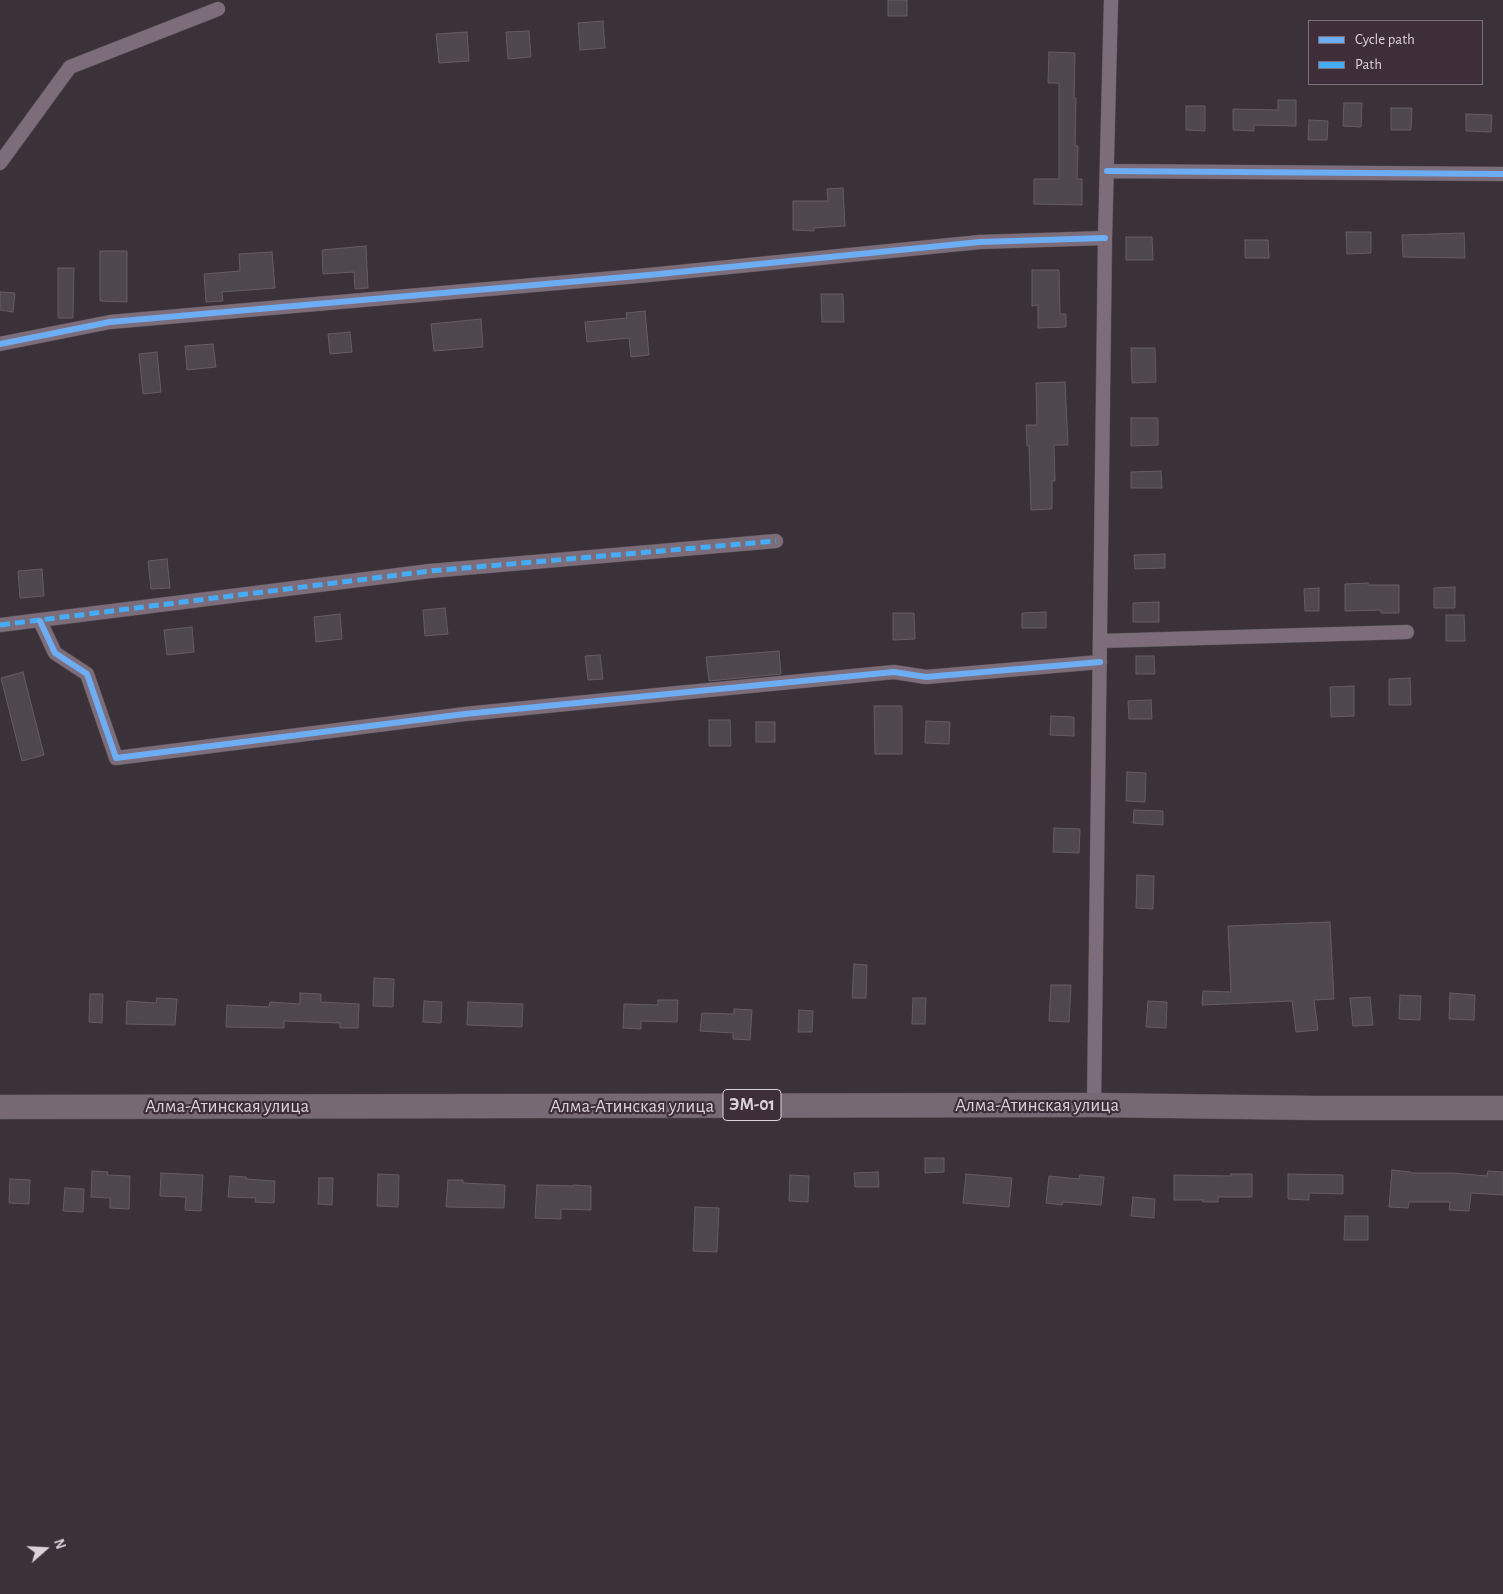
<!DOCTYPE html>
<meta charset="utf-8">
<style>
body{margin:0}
#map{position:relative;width:1503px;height:1594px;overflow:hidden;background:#3a3238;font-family:"Alegreya Sans",sans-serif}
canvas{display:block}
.legend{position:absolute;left:1308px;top:20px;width:175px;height:65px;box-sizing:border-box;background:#3e2e39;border:1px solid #7d7079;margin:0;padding:6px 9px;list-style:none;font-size:15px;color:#dcd2d9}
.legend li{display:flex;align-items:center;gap:10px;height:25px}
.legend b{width:25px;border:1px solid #7d7079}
.north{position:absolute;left:20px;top:1524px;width:50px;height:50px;-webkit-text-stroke:4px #3e2e39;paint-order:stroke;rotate:71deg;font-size:14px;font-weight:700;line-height:20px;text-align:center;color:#dcd2d9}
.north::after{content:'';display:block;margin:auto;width:18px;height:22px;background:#dcd2d9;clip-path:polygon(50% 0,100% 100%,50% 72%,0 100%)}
</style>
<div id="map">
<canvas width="1503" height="1594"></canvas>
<ul class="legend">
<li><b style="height:6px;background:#6dadf4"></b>Cycle path</li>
<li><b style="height:6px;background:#46acf6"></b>Path</li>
</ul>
<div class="north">N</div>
</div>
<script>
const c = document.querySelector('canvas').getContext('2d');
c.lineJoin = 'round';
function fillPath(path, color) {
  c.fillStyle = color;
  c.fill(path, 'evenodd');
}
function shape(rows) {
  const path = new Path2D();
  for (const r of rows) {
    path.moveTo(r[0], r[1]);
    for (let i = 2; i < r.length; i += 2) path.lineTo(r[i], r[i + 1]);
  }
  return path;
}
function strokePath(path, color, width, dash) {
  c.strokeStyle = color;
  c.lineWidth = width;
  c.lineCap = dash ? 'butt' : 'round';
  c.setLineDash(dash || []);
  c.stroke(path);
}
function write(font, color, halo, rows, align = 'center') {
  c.font = font + ' "Alegreya Sans",sans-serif';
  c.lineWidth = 4.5;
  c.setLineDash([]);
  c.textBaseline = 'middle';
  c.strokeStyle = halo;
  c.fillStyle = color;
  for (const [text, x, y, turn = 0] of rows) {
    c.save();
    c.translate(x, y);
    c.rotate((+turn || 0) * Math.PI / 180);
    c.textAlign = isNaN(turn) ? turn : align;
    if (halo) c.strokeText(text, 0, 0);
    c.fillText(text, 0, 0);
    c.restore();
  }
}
const building = shape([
 [888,0,907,0,907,16,888,16,888,0],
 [603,21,605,48,580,50,578,23,603,21],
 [529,31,531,57,508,59,506,32,529,31],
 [467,32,469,61,439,63,436,34,467,32],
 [1049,52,1075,53,1074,98,1076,98,1075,146,1078,146,1077,179,1082,179,1082,205,1034,204,1034,179,1059,179,1059,83,1048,83,1049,52],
 [1278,100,1296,100,1296,126,1254,125,1254,131,1233,130,1233,109,1278,110,1278,100],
 [1344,103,1362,103,1361,127,1343,126,1344,103],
 [1186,106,1205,106,1205,131,1186,130,1186,106],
 [1391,108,1412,108,1411,130,1391,130,1391,108],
 [1466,114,1492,115,1491,132,1466,131,1466,114],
 [1309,120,1328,121,1327,140,1308,140,1309,120],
 [843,188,845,226,814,228,814,231,793,230,793,201,828,201,827,189,843,188],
 [1346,232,1371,232,1371,253,1347,254,1346,232],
 [1464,233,1465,258,1403,257,1402,235,1464,233],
 [1126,237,1152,237,1153,260,1126,260,1126,237],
 [1245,240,1268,240,1269,258,1245,258,1245,240],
 [366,246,368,288,355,289,354,272,323,274,322,250,366,246],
 [100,251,127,251,127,302,100,301,100,251],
 [272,252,275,288,222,292,223,301,206,302,204,274,240,271,239,254,272,252],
 [58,268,74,268,73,318,58,318,58,268],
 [1032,270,1059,270,1060,314,1066,314,1066,327,1038,328,1038,305,1032,306,1032,270],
 [0,292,15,293,13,312,0,310,0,292],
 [821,294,843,294,844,322,822,322,821,294],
 [645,311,649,355,631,357,629,338,587,342,585,322,627,318,626,313,645,311],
 [481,319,483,347,434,351,431,324,481,319],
 [350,332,352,352,330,354,328,334,350,332],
 [213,344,216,367,187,370,185,346,213,344],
 [1131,348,1155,348,1156,382,1132,383,1131,348],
 [157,352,161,392,143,394,139,354,157,352],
 [1065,382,1068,445,1054,445,1055,481,1052,481,1052,509,1031,510,1029,445,1027,446,1026,425,1037,425,1036,383,1065,382],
 [1131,418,1158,418,1158,445,1131,446,1131,418],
 [1161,471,1162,488,1131,488,1131,472,1161,471],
 [1165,554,1165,568,1135,569,1134,555,1165,554],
 [167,559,170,588,151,589,148,561,167,559],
 [42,569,44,596,20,598,18,571,42,569],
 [1368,583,1368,585,1399,585,1399,613,1381,613,1381,610,1345,611,1345,584,1368,583],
 [1455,587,1455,608,1434,608,1434,588,1455,587],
 [1319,588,1319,611,1305,611,1304,589,1319,588],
 [1159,602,1159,622,1133,622,1133,603,1159,602],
 [445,608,448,634,425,636,423,610,445,608],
 [1046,612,1046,628,1022,628,1022,613,1046,612],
 [893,613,914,613,915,639,893,640,893,613],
 [340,614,342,639,316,642,314,617,340,614],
 [1446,615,1464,615,1465,641,1446,641,1446,615],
 [192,627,194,652,167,655,164,630,192,627],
 [779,651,781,674,709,681,706,657,779,651],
 [600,655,603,679,588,680,585,656,600,655],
 [1136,656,1154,656,1155,674,1136,674,1136,656],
 [23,672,44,755,22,761,1,678,23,672],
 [1410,678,1411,705,1389,705,1389,679,1410,678],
 [1354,686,1354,716,1331,717,1330,687,1354,686],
 [1151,700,1152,719,1129,719,1128,701,1151,700],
 [874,706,902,706,902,754,875,754,874,706],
 [1051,716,1074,717,1074,736,1050,735,1051,716],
 [709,720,730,720,731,746,709,746,709,720],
 [926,721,950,722,949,744,925,743,926,721],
 [756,722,775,722,775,742,756,742,756,722],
 [1127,772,1146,773,1145,802,1126,801,1127,772],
 [1134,810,1163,811,1163,825,1133,823,1134,810],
 [1054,828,1080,829,1079,853,1053,852,1054,828],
 [1137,875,1154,876,1153,909,1136,908,1137,875],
 [1330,922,1334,999,1314,1000,1318,1030,1296,1032,1292,1001,1202,1005,1203,991,1231,992,1228,926,1330,922],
 [854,964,867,965,866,998,852,998,854,964],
 [374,978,394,979,393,1007,373,1006,374,978],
 [1051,985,1071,985,1069,1022,1049,1021,1051,985],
 [300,993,321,994,321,1002,359,1004,358,1028,340,1028,340,1023,284,1021,284,1028,226,1027,227,1005,269,1007,270,1002,300,1004,300,993],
 [1450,993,1475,995,1474,1020,1449,1019,1450,993],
 [90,994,103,994,102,1023,89,1022,90,994],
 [1400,995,1421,996,1420,1020,1399,1019,1400,995],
 [1370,997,1373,1025,1353,1026,1350,998,1370,997],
 [157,998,177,999,175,1025,126,1024,127,1001,156,1003,157,998],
 [913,998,926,998,925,1024,912,1024,913,998],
 [658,1000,678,1000,677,1022,641,1021,641,1029,623,1028,624,1004,658,1005,658,1000],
 [424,1001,442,1002,441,1023,423,1022,424,1001],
 [1148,1001,1167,1002,1166,1028,1146,1027,1148,1001],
 [468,1002,523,1004,522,1027,467,1025,468,1002],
 [734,1009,752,1010,750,1040,733,1039,733,1033,700,1031,702,1013,734,1014,734,1009],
 [799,1010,813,1011,812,1032,798,1032,799,1010],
 [925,1158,944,1158,944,1172,925,1173,925,1158],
 [1392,1170,1411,1172,1411,1173,1453,1173,1487,1176,1488,1171,1503,1172,1503,1195,1471,1193,1469,1211,1449,1210,1450,1202,1409,1202,1408,1208,1389,1207,1392,1170],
 [92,1171,108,1172,107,1175,130,1176,129,1209,110,1208,110,1198,91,1197,92,1171],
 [878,1172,879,1187,855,1187,854,1173,878,1172],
 [161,1173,203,1175,201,1211,185,1210,186,1197,160,1196,161,1173],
 [378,1174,399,1175,398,1207,377,1206,378,1174],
 [966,1174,1012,1178,1009,1207,963,1203,966,1174],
 [1231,1174,1252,1174,1252,1197,1218,1197,1218,1202,1203,1202,1203,1200,1174,1200,1174,1175,1231,1176,1231,1174],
 [1288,1174,1343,1175,1343,1194,1309,1193,1309,1200,1288,1199,1288,1174],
 [790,1175,809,1176,808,1202,789,1201,790,1175],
 [1080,1175,1104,1177,1101,1205,1063,1202,1062,1205,1046,1203,1049,1176,1079,1179,1080,1175],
 [230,1176,246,1177,246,1179,275,1181,274,1203,255,1202,256,1198,228,1197,230,1176],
 [319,1178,333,1178,332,1205,318,1204,319,1178],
 [10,1179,30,1180,29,1204,9,1203,10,1179],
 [448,1180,463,1180,463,1183,505,1185,504,1208,446,1207,448,1180],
 [537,1185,573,1186,573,1185,591,1186,591,1210,561,1209,561,1219,535,1218,537,1185],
 [65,1188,84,1189,83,1212,63,1211,65,1188],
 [1133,1197,1155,1199,1154,1218,1131,1216,1133,1197],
 [695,1207,719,1208,717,1252,693,1251,695,1207],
 [1345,1216,1368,1216,1368,1240,1344,1240,1345,1216]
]);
fillPath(building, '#4e484d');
strokePath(building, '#645c62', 1);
const street = shape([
 [0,163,70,67,218,9],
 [1107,171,1503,174],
 [0,344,110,322,649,275,980,242,1105,238],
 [40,621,55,653,87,674,116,758,465,714,678,693,894,672,926,677,1100,662],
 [0,625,430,571,776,541],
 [1100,641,1407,632],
 [1094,1105,1105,238,1111,0]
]);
const highway = shape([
 [0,1107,1094,1105,1317,1108,1503,1108]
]);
strokePath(street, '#565054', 15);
strokePath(highway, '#565054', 25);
strokePath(street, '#7d6c79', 14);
strokePath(highway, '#776974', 24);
strokePath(shape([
 [0,625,430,571,776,541]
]), '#46acf6', 5, [10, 5]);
strokePath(shape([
 [1107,171,1503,174],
 [0,344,110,322,649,275,980,242,1105,238],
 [40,621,55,653,87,674,116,758,465,714,678,693,894,672,926,677,1100,662]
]), '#6dadf4', 6);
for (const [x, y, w] of [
 [752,1105,58]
]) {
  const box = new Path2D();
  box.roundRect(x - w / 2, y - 15.5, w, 31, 4);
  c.fillStyle = '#3e2e39';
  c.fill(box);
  strokePath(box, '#dcd2d9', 1);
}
write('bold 18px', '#dcd2d9', null, [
 ["ЭМ-01",752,1105]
]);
write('19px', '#dcd2d9', '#3e2e39', [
 ["Алма-Атинская улица",1037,1105],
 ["Алма-Атинская улица",227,1106],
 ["Алма-Атинская улица",632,1106]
]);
</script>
